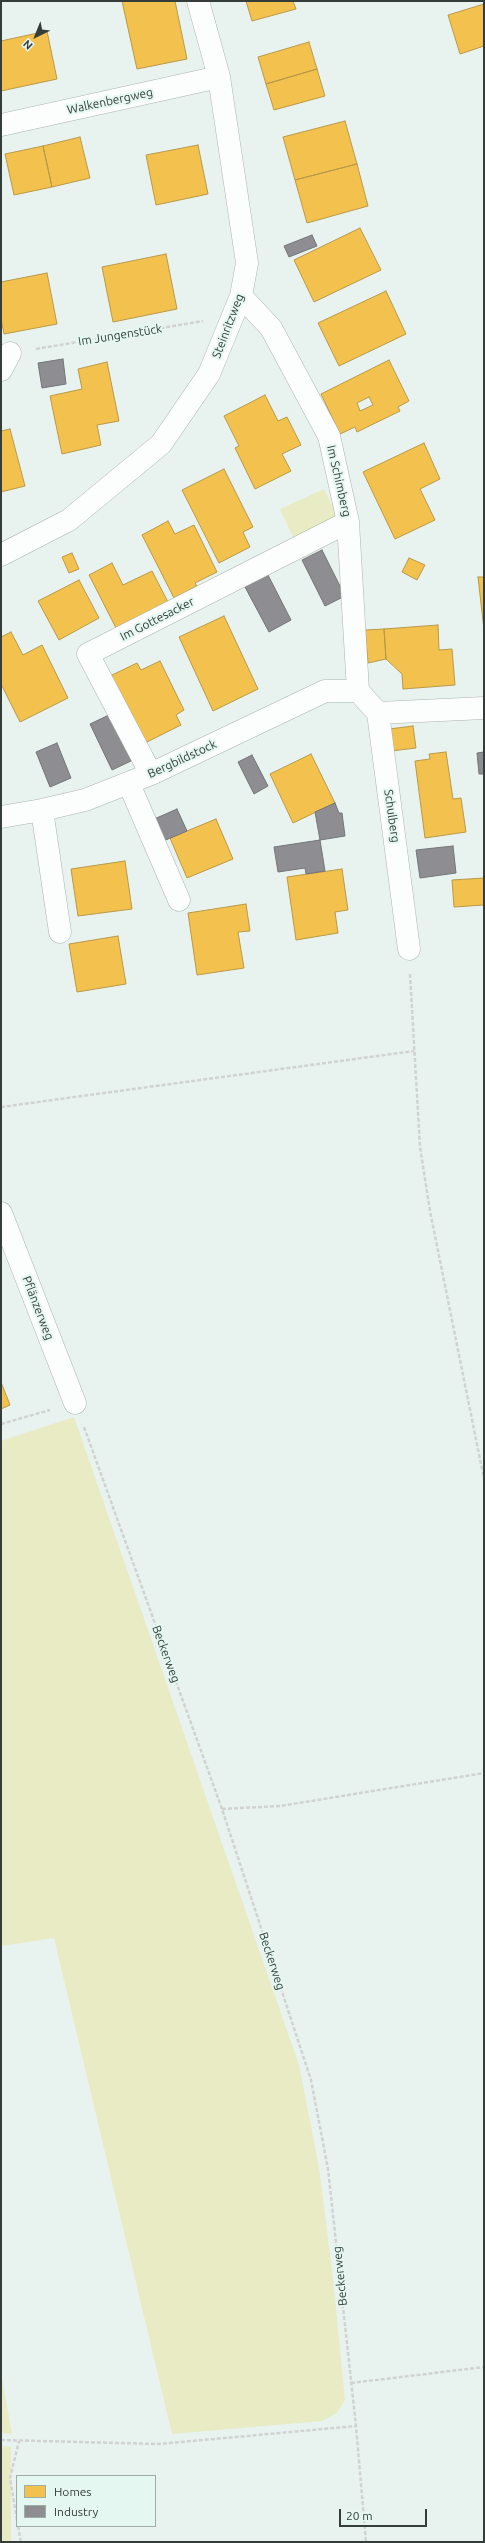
<!DOCTYPE html>
<meta charset="utf-8">
<style>
body{margin:0}
#map{position:relative;width:485px;height:2543px;overflow:hidden;background:#e8f3ef;font-family:Ubuntu,sans-serif}
canvas{display:block}
.frame{position:absolute;inset:0;border:2px solid #353d3a;pointer-events:none}
.legend{position:absolute;left:16px;top:2475px;width:140px;height:52px;box-sizing:border-box;background:#e4f7f0;border:1px solid #9eada7;margin:0;padding:5px 7px;list-style:none;font-size:12px;color:#353d3a}
.legend li{display:flex;align-items:center;gap:8px;height:20px}
.legend b{width:20px;border:1px solid #9eada7}
.north{position:absolute;left:16px;top:16px;width:40px;height:40px;-webkit-text-stroke:3px #e4f7f0;paint-order:stroke;rotate:223deg;font-size:11px;font-weight:700;line-height:16px;text-align:center;color:#353d3a}
.north::after{content:'';display:block;margin:auto;width:14px;height:18px;background:#353d3a;clip-path:polygon(50% 0,100% 100%,50% 72%,0 100%)}
.scale{position:absolute;left:339px;top:2509px;width:88px;height:18px;box-sizing:border-box;border:2px solid #353d3a;border-top:0;padding-left:5px;font-size:12px;line-height:14px;white-space:nowrap;color:#353d3a;-webkit-text-stroke:3px #e4f7f0;paint-order:stroke}
</style>
<div id="map">
<canvas width="485" height="2543"></canvas>
<div class="frame"></div>
<ul class="legend">
<li><b style="height:11px;background:#f2c14e"></b>Homes</li>
<li><b style="height:11px;background:#8d8d92"></b>Industry</li>
</ul>
<div class="north">N</div>
<div class="scale">20 m</div>
</div>
<script>
const c = document.querySelector('canvas').getContext('2d');
c.lineJoin = 'round';
function fillPath(path, color) {
  c.fillStyle = color;
  c.fill(path, 'evenodd');
}
function shape(rows) {
  const path = new Path2D();
  for (const r of rows) {
    path.moveTo(r[0], r[1]);
    for (let i = 2; i < r.length; i += 2) path.lineTo(r[i], r[i + 1]);
  }
  return path;
}
function strokePath(path, color, width, dash) {
  c.strokeStyle = color;
  c.lineWidth = width;
  c.lineCap = dash ? 'butt' : 'round';
  c.setLineDash(dash || []);
  c.stroke(path);
}
function write(font, color, halo, rows, align = 'center') {
  c.font = font + ' Ubuntu,sans-serif';
  c.lineWidth = 4;
  c.setLineDash([]);
  c.textBaseline = 'middle';
  c.strokeStyle = halo;
  c.fillStyle = color;
  for (const [text, x, y, turn = 0] of rows) {
    c.save();
    c.translate(x, y);
    c.rotate((+turn || 0) * Math.PI / 180);
    c.textAlign = isNaN(turn) ? turn : align;
    if (halo) c.strokeText(text, 0, 0);
    c.fillText(text, 0, 0);
    c.restore();
  }
}
fillPath(shape([
 [324,489,340,522,296,543,280,509],
 [74,1417,299,2065,319,2167,333,2278,345,2400,337,2413,322,2421,172,2434,54,1938,1,1946,1,1441],
 [1,2373,12,2434,1,2433],
 [1,2446,11,2447,11,2542,1,2542]
]), '#e9ebc4');
const homes = shape([
 [122,1,175,1,187,59,137,69,122,1],
 [246,1,293,1,296,9,252,21,246,1],
 [484,4,484,46,460,54,448,15,484,4],
 [47,31,57,79,1,91,1,41,47,31],
 [309,42,317,69,266,84,258,57,309,42],
 [317,69,325,96,274,110,266,84,317,69],
 [345,121,357,164,295,180,283,137,345,121],
 [80,137,90,178,52,187,43,146,80,137],
 [198,145,208,194,156,205,146,155,198,145],
 [43,146,52,187,14,195,5,154,43,146],
 [357,164,368,206,307,223,295,180,357,164],
 [360,228,381,270,314,302,294,260,360,228],
 [166,254,177,309,113,322,102,267,166,254],
 [47,273,57,324,4,334,1,319,1,282,47,273],
 [386,291,406,334,339,366,318,323,386,291],
 [389,360,409,401,398,407,400,411,357,432,355,427,340,434,321,394,389,360],
 [369,397,373,405,360,411,357,403,369,397],
 [107,362,119,421,97,425,101,445,62,454,50,396,82,389,78,369,107,362],
 [265,395,278,421,287,417,301,445,282,454,291,471,255,489,235,448,239,446,224,416,265,395],
 [10,429,25,486,1,492,1,431,10,429],
 [424,443,440,479,420,489,435,520,395,539,363,472,424,443],
 [224,469,253,527,243,532,250,547,219,563,182,490,224,469],
 [168,521,175,534,194,525,217,572,195,583,197,586,174,598,142,535,168,521],
 [72,553,79,569,69,573,62,557,72,553],
 [409,558,425,565,417,580,402,572,409,558],
 [112,563,123,585,152,571,168,602,116,628,89,575,112,563],
 [478,577,484,577,484,630,478,577],
 [79,580,99,618,59,640,38,601,79,580],
 [224,616,258,689,213,711,179,637,224,616],
 [438,625,439,650,452,649,455,685,403,689,402,674,386,659,384,629,438,625],
 [384,629,386,659,368,663,365,630,384,629],
 [11,632,23,655,42,645,68,698,20,722,1,684,1,637,11,632],
 [160,661,184,710,176,715,181,725,143,744,110,676,137,663,141,670,160,661],
 [413,726,416,748,391,751,389,729,413,726],
 [446,752,453,799,461,798,466,832,425,838,415,761,430,759,429,754,446,752],
 [311,754,335,803,293,823,270,774,311,754],
 [216,819,233,859,187,878,170,838,216,819],
 [125,861,132,909,78,916,71,869,125,861],
 [342,869,348,910,335,912,338,933,296,940,287,877,342,869],
 [484,878,484,905,454,907,452,880,484,878],
 [246,904,250,931,238,932,244,968,197,975,188,913,246,904],
 [118,936,126,984,77,992,69,944,118,936],
 [1,1382,10,1405,1,1409,1,1382]
]);
fillPath(homes, '#f2c14e');
strokePath(homes, '#b99948', 1);
const industry = shape([
 [312,235,317,246,289,257,284,246,312,235],
 [63,359,66,384,42,388,38,363,63,359],
 [322,550,345,596,325,606,302,560,322,550],
 [268,575,291,620,269,632,245,587,268,575],
 [111,714,133,760,112,770,90,724,111,714],
 [57,743,71,778,50,787,36,752,57,743],
 [484,752,484,774,479,774,477,753,484,752],
 [252,755,268,786,254,794,238,762,252,755],
 [335,803,339,813,342,813,345,836,320,840,315,812,335,803],
 [177,809,187,831,161,842,152,820,177,809],
 [320,840,325,871,306,874,305,868,278,872,274,847,320,840],
 [453,846,456,873,420,878,416,850,453,846]
]);
fillPath(industry, '#8d8d92');
strokePath(industry, '#737578', 1);
const minor = shape([
 [1,125,219,77],
 [241,296,271,328,329,436,348,522,358,691],
 [1,370,10,353],
 [1,555,69,520,161,444,209,374,241,296,247,263,219,77,198,1],
 [358,691,378,713,409,949],
 [378,713,484,708],
 [151,774,88,654,348,522],
 [129,784,179,900],
 [42,810,60,932],
 [1,817,42,810,85,800,151,774,325,691,358,691],
 [1,1213,75,1403]
]);
strokePath(minor, '#abb3b0', 23);
strokePath(shape([
 [36,349,203,321],
 [410,974,420,1147,430,1211,484,1479],
 [1,1107,414,1051],
 [1,1424,50,1410],
 [84,1427,222,1809,311,2080,328,2169,356,2426,366,2542],
 [222,1809,280,1806,484,1773],
 [351,2383,484,2367],
 [1,2440,159,2444,356,2426],
 [17,2520,10,2478,19,2441],
 [18,2526,21,2542]
]), '#d0d3d2', 2.5, [4, 2]);
strokePath(minor, '#fcfdfd', 22);
write('12px', '#353d3a', '#e4f7f0', [
 ["Walkenbergweg",110,101,-12],
 ["Steinritzweg",228,326,-69],
 ["Im Jungenstück",120,335,-9],
 ["Im Schimberg",339,481,77],
 ["Im Gottesacker",157,619,-27],
 ["Bergbildstock",182,759,-25],
 ["Schulberg",392,816,82],
 ["Pflänzerweg",38,1308,69],
 ["Beckerweg",166,1654,70],
 ["Beckerweg",272,1961,72],
 ["Beckerweg",340,2276,-96]
]);
</script>
